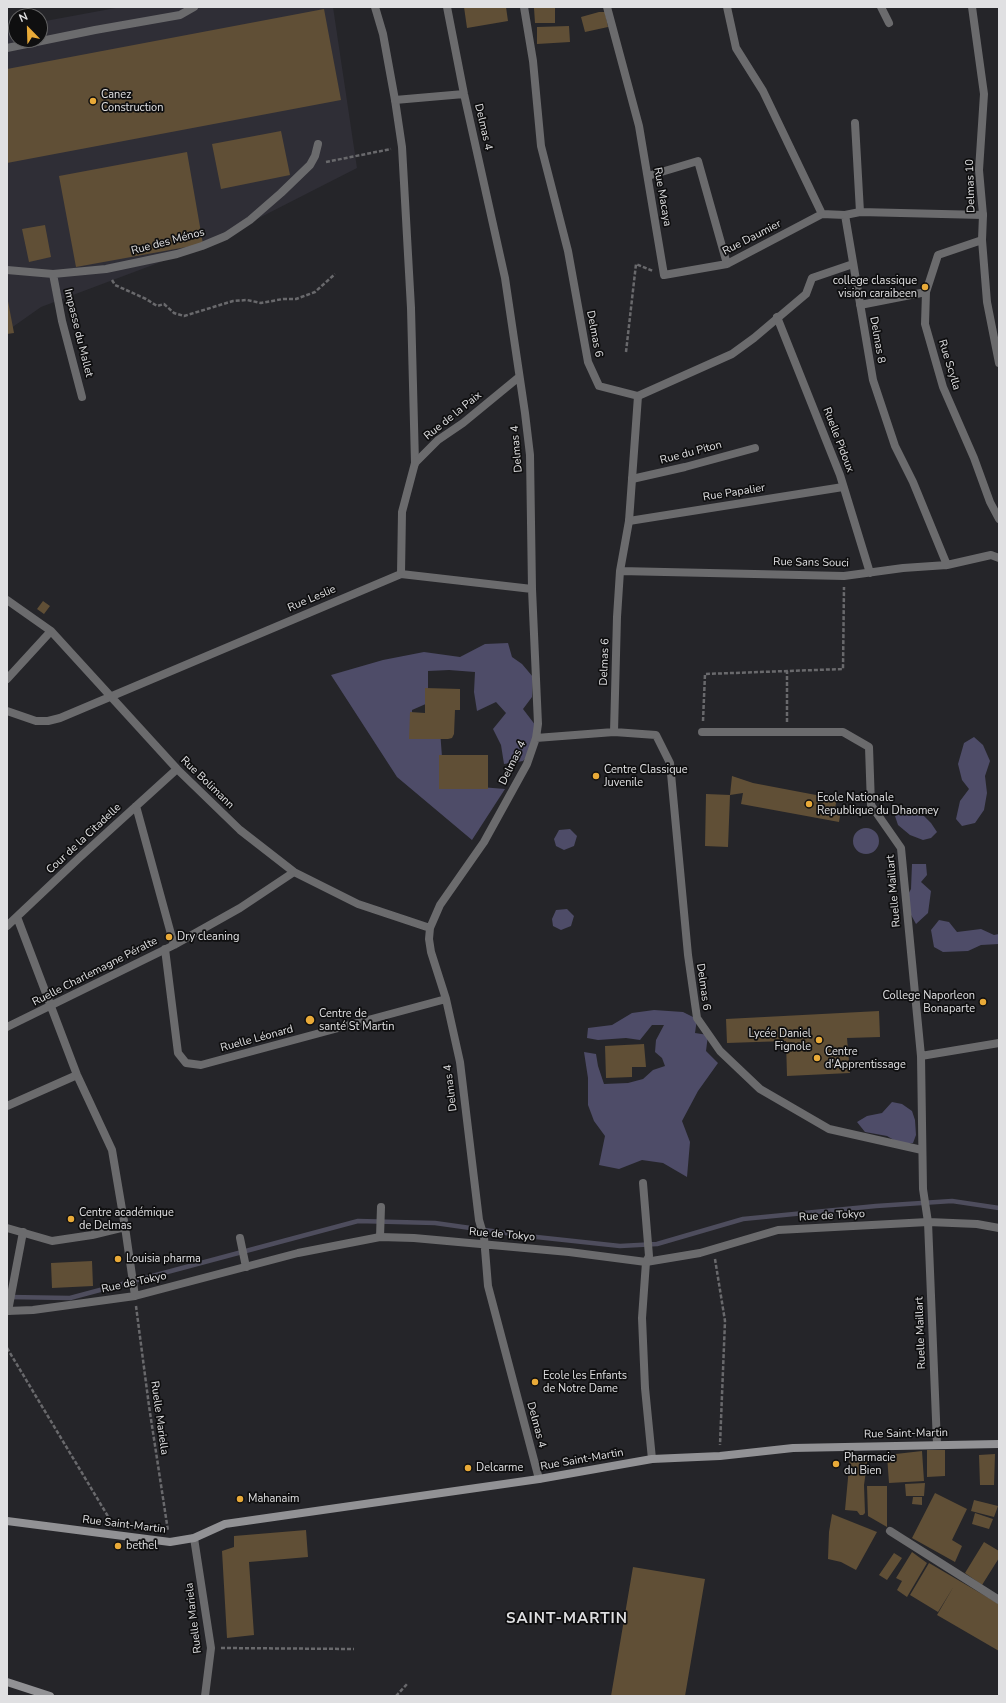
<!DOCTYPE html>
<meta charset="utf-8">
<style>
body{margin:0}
#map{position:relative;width:1006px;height:1703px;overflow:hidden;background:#252529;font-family:"Nunito Sans",sans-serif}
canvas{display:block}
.frame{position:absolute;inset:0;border:8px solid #e0e0e2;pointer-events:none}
.north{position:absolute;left:8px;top:8px;width:40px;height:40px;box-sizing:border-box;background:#0f0f10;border:1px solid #636364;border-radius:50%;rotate:337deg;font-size:11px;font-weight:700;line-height:16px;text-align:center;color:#e0e0e2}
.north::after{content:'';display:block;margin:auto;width:14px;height:18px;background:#e9aa38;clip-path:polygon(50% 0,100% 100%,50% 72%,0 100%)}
</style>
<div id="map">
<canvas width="1006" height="1703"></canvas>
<div class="frame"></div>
<div class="north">N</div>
</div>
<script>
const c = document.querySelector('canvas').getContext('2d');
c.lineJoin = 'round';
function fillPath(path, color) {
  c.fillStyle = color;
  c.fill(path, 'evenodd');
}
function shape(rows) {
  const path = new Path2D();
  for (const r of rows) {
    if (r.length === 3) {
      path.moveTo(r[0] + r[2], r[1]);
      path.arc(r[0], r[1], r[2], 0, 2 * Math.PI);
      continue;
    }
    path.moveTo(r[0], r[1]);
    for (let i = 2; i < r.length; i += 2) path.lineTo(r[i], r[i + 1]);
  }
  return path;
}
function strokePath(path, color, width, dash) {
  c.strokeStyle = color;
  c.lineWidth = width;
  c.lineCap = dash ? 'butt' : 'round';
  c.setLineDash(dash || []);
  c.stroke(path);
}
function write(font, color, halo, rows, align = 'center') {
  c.font = font + ' "Nunito Sans",sans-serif';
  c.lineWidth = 3.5;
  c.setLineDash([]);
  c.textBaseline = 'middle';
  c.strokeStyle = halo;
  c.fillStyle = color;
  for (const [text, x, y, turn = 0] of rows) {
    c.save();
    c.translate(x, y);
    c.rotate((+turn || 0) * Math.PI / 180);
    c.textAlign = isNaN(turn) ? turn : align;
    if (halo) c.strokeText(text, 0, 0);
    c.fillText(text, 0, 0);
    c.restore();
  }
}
fillPath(shape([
 [121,7,333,7,357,168,206,245,41,307,7,331,7,28,16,27,16,40,40,40,40,22]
]), '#2f2e36');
fillPath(shape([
 [508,643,512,657,522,664,533,677,532,697,523,709,536,726,537,746,523,761,504,764,501,745,493,729,506,713,496,702,477,711,474,692,475,672,449,670,428,671,428,703,412,710,412,724,440,730,444,784,505,789,472,840,397,777,331,675,383,660,424,652,460,657,485,644],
 [974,737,983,745,990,761,985,776,987,793,984,810,975,823,962,826,956,819,960,801,969,789,962,780,958,764,964,743],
 [911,808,922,814,931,823,937,832,931,838,923,840,910,835,898,825,895,816,901,810],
 [866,841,13],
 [570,829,577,836,574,846,564,850,556,846,554,839,559,830],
 [912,864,926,864,927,875,921,882,931,891,928,913,916,924,904,902,911,889],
 [567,909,574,916,571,926,561,930,553,926,552,919,556,910],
 [939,920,949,922,957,932,981,929,994,935,999,934,999,944,981,945,968,951,943,952,934,947,931,930],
 [654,1010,683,1012,697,1019,695,1033,708,1035,706,1051,718,1063,698,1091,682,1121,690,1142,687,1177,663,1163,642,1160,619,1169,599,1165,605,1136,594,1121,588,1105,588,1078,584,1052,596,1054,598,1066,604,1084,628,1083,643,1079,653,1070,665,1066,662,1058,655,1052,656,1040,664,1025,652,1025,640,1040,626,1038,598,1040,587,1038,588,1028,612,1025,632,1013],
 [892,1102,902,1104,912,1111,915,1120,916,1135,913,1143,899,1143,887,1136,865,1132,857,1122,867,1116,882,1113]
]), '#4e4c68');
strokePath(shape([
 [9,1297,70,1298,358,1221,435,1223,527,1236,620,1246,657,1244,743,1219,876,1206,952,1201,999,1208]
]), '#4e4d5d', 4.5);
fillPath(shape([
 [464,7,506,7,508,21,467,28],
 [534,8,555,8,555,23,535,23],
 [324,9,341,100,7,163,7,69],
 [599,12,605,12,608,27,585,32,581,17],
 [569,26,570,42,537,44,537,27],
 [281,131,290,175,221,189,212,144],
 [187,152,203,244,76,267,59,176],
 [45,225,51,257,29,262,22,229],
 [7,296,14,333,7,334],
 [43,601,50,606,44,614,37,609],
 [425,688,460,689,460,710,455,710,454,734,452,738,448,739,409,739,410,712,425,713],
 [439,755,488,755,488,789,439,789],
 [732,776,753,783,837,799,835,808,841,810,839,822,741,804,743,793,730,795],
 [706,794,730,795,728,847,705,846],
 [879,1011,880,1037,847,1038,850,1073,787,1076,786,1041,727,1043,726,1019],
 [644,1044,646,1067,632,1067,632,1077,606,1078,605,1046],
 [92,1261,93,1286,52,1288,51,1263],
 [927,1450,945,1450,945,1476,927,1477],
 [922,1451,924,1481,889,1483,887,1455],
 [995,1454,994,1485,980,1485,979,1455],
 [868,1456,864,1485,865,1513,863,1515,860,1515,857,1511,845,1510,850,1457],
 [925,1483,924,1496,906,1496,905,1484],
 [867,1486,887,1486,887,1527,868,1516],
 [935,1493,967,1509,952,1540,962,1546,955,1562,912,1538],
 [913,1497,922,1497,922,1505,912,1504],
 [974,1500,998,1506,994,1517,971,1511],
 [975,1513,993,1519,989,1529,972,1524],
 [832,1514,877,1532,856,1570,841,1562,828,1559,829,1532],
 [306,1530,308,1557,249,1562,254,1635,227,1638,222,1551,234,1547,234,1536],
 [984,1542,999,1551,999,1558,982,1585,965,1573],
 [912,1552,927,1563,907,1597,897,1590,902,1581,896,1578],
 [894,1553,902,1558,887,1580,879,1575],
 [929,1563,999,1604,999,1651,937,1615,954,1586,938,1612,910,1595],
 [633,1567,705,1579,685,1696,611,1696]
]), '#604f36');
strokePath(shape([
 [326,162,391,149],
 [112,280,115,285,146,299,157,306,164,304,174,313,184,316,233,301,247,300,261,303,283,299,296,299,315,292,335,274],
 [626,352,636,264,653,271],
 [703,721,705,674,843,669,844,587],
 [787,722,787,671],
 [715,1259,725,1321,720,1445],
 [136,1306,149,1406,168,1531],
 [7,1348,112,1523],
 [221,1648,354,1649],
 [396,1696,408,1683]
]), '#69696c', 2.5, [4, 2]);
strokePath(shape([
 [375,7,383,34,395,100,402,147,411,308,415,463],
 [881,7,889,23],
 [7,48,95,30,180,15,194,7],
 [855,123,860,212],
 [845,215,860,212,983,215],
 [7,270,53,274,106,269,177,254,202,246,226,236,250,220,281,193,310,165,315,156,318,144],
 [53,274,62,321,82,397],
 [638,396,732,354,754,338,806,294,812,278,853,264],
 [632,479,685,467,755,448],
 [629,521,843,487],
 [643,1183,649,1256,646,1262,642,1318,645,1388,652,1459],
 [380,1237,381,1207],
 [240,1238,246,1267],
 [8,1311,23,1232]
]), '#6b6b6d', 8);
strokePath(shape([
 [447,7,464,94,505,278,525,413,530,455,532,589,538,724,536,738,527,764,484,842,440,905,430,928,429,939,431,952,446,999,460,1062,479,1220,484,1237,488,1286,539,1479],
 [524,7,533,61,541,146,568,251,588,362,599,386,638,396,629,521,620,571,617,617,614,732,656,735,670,763,688,955,697,1018,720,1051,760,1089,829,1129,922,1150],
 [607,7,639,126,664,275,727,264,822,214],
 [727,7,736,48,763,91,822,214,845,215,873,380,895,446,913,482,947,565],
 [972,7,984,94,979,170,983,215,982,240,987,302,999,363],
 [395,100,464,94],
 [648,176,698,161,727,264],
 [982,240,938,255,926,292,925,324,943,387,974,458,990,502,999,519],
 [860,305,926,292],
 [777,317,840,475,870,573],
 [620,571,844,576,903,568,947,565,991,555,999,558],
 [401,574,402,512,415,463,438,440,463,423,519,377],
 [7,600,51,631,177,769,240,830,294,872,358,904,430,928],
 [7,679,51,631],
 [7,711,36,721,48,721,60,718,401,574,532,589],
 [702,732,843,732,869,747,871,805,901,848,921,1056,923,1189,928,1222,937,1444],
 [536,738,614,732],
 [136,806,174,945],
 [17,917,77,1075,112,1150,125,1227,135,1296],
 [7,926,79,858,177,769],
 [165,949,178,1053,186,1063,201,1065,446,999],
 [7,1027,174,945,240,908,294,872],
 [921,1056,999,1043],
 [7,1106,77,1075],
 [7,1228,52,1241,92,1235,125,1227],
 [7,1311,33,1310,135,1296,298,1253,380,1237,414,1238,569,1252,646,1262,700,1253,778,1230,928,1222,977,1224,999,1228],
 [890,1531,999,1600],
 [194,1538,211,1648,205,1696]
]), '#6b6b6d', 8);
strokePath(shape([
 [7,1521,170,1542,194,1538,225,1524,539,1479,652,1459,720,1456,793,1448,999,1444],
 [7,1682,50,1696]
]), '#929295', 8);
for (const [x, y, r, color] of [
 [93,101,4,"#e9aa38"],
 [925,287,4,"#e9aa38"],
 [596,776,4,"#e9aa38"],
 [809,804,4,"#e9aa38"],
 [169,937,4,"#e9aa38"],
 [983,1002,4,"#e9aa38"],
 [310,1020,5,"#e9aa38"],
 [819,1040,4,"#e9aa38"],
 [817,1058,4,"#e9aa38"],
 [71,1219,4,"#e9aa38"],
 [118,1259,4,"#e9aa38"],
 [535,1382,4,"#e9aa38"],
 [836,1464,4,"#e9aa38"],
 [468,1468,4,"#e9aa38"],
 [240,1499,4,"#e9aa38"],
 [118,1546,4,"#e9aa38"]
]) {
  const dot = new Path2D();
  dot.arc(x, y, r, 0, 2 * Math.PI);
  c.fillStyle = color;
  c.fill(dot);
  strokePath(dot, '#0f0f10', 1.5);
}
write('11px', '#e0e0e2', '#0f0f10', [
 ["Canez",101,95],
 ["Construction",101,108],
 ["college classique",917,281,"right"],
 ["vision caraibeen",917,294,"right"],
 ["Centre Classique",604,770],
 ["Juvenile",604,783],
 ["Ecole Nationale",817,798],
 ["Republique du Dhaomey",817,811],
 ["Dry cleaning",177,937],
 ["College Naporleon",975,996,"right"],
 ["Bonaparte",975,1009,"right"],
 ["Centre de",319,1014],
 ["santé St Martin",319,1027],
 ["Lycée Daniel",811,1034,"right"],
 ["Fignole",811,1047,"right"],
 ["Centre",825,1052],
 ["d'Apprentissage",825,1065],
 ["Centre académique",79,1213],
 ["de Delmas",79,1226],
 ["Louisia pharma",126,1259],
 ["Ecole les Enfants",543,1376],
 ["de Notre Dame",543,1389],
 ["Pharmacie",844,1458],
 ["du Bien",844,1471],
 ["Delcarme",476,1468],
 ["Mahanaim",248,1499],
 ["bethel",126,1546]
], 'left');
write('11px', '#e0e0e2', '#0f0f10', [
 ["Delmas 4",483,127,77],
 ["Delmas 10",971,186,-92],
 ["Rue Macaya",662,197,80],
 ["Rue Daumier",752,238,-27],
 ["Rue des Ménos",168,242,-15],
 ["Impasse du Mallet",78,333,76],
 ["Delmas 6",594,334,79],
 ["Delmas 8",877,340,80],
 ["Rue Scylla",949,365,73],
 ["Rue de la Paix",453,416,-39],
 ["Ruelle Pidoux",838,440,69],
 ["Delmas 4",517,449,-95],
 ["Rue du Piton",691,453,-15],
 ["Rue Papalier",734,493,-9],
 ["Rue Sans Souci",811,563,1],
 ["Rue Leslie",312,599,-23],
 ["Delmas 6",605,662,-88],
 ["Delmas 4",513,763,-64],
 ["Rue Bolimann",207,783,44],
 ["Cour de la Citadelle",84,839,-43],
 ["Ruelle Maillart",894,891,-95],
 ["Ruelle Charlemagne Péralte",95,972,-27],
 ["Delmas 6",703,987,82],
 ["Ruelle Léonard",257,1039,-15],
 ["Delmas 4",451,1088,-97],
 ["Rue de Tokyo",832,1216,-3],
 ["Rue de Tokyo",502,1235,5],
 ["Rue de Tokyo",134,1283,-12],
 ["Ruelle Maillart",921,1333,-92],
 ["Ruelle Mariella",159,1418,82],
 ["Delmas 4",536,1425,75],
 ["Rue Saint-Martin",906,1434,-1],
 ["Rue Saint-Martin",582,1460,-10],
 ["Rue Saint-Martin",124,1525,7],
 ["Ruelle Mariela",194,1618,-97]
]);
c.letterSpacing = '1px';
write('bold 15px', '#e0e0e2', '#0f0f10', [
 ["SAINT-MARTIN",567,1619]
]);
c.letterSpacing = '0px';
</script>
